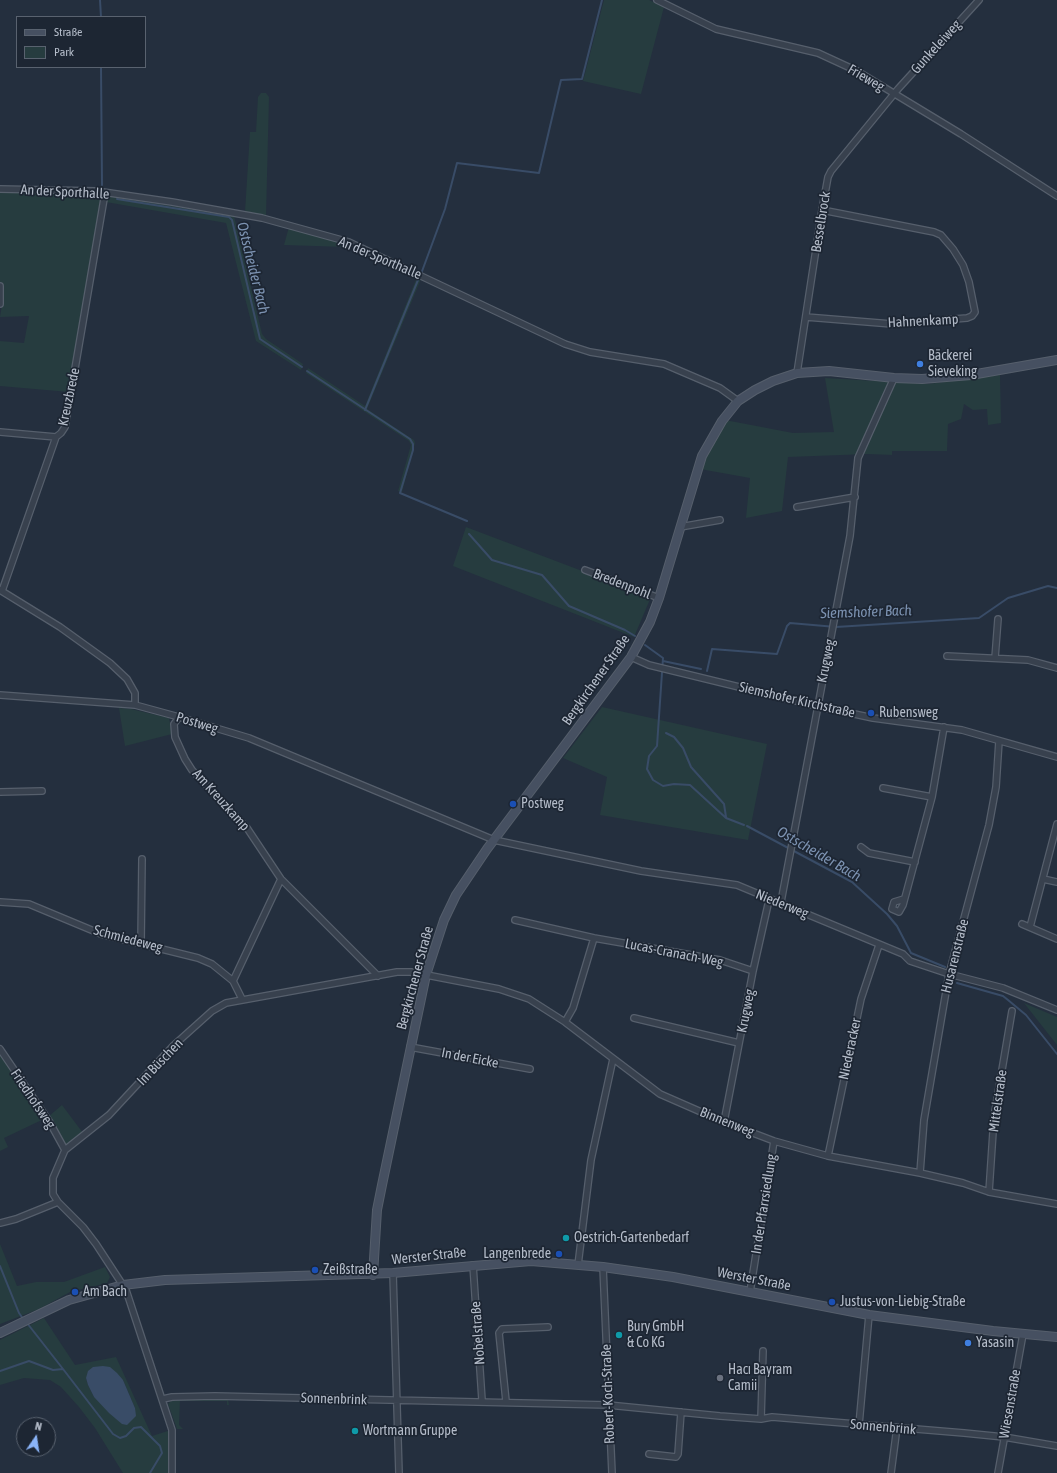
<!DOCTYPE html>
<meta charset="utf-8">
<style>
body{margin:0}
#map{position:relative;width:1057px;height:1473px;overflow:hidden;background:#242f3e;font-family:"Asap Condensed",sans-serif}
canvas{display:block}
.legend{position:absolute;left:16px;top:16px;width:130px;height:52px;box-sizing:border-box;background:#1d2633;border:1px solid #59626f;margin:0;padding:5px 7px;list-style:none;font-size:12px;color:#b4bcc9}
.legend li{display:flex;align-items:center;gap:8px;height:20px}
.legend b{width:20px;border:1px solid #59626f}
.north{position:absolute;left:16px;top:1417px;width:40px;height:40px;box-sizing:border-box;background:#1d2633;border:1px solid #59626f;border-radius:50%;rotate:13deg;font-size:11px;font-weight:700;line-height:16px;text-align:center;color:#b4bcc9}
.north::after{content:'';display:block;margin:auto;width:14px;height:18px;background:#8ab4f8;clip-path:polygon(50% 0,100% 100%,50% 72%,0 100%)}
</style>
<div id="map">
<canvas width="1057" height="1473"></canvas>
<ul class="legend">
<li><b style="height:5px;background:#465061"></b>Straße</li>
<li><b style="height:11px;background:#263c3f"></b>Park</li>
</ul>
<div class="north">N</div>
</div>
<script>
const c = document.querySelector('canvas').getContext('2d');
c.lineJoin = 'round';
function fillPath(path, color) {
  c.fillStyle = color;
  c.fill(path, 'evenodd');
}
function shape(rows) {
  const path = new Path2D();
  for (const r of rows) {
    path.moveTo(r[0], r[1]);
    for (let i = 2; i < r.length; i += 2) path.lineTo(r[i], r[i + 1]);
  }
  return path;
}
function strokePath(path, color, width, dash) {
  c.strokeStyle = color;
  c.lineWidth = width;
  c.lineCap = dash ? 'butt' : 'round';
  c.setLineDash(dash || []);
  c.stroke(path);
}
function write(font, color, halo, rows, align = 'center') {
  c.font = font + ' "Asap Condensed",sans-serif';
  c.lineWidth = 3.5;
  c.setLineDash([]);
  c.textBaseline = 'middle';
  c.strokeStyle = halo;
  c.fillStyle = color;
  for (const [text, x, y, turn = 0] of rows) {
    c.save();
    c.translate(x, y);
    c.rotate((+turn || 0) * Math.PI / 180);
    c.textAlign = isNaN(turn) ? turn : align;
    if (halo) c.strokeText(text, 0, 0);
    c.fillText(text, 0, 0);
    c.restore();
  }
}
fillPath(shape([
 [604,0,649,0,664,7,641,94,583,81],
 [261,93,266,93,269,97,266,216,245,212,250,132,256,132,258,97],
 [0,192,95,194,102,200,69,392,0,386,0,341,24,343,29,316,0,317,3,298,2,289,0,283],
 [109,196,234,216,262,334,266,339,303,364,301,370,256,341,226,223,106,202],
 [289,227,347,244,346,247,284,245],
 [417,277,421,279,367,409,414,440,415,443,402,492,398,491,411,445,409,441,306,373,308,368,365,406],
 [1000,375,1001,423,988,425,987,409,973,410,964,404,961,419,948,424,947,451,892,451,892,455,868,454,788,457,782,511,746,518,750,478,700,469,706,455,725,420,793,433,834,432,825,378,928,384],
 [466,527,651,597,634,637,453,566],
 [602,707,767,744,748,840,600,815,607,777,563,758],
 [119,708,131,709,169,718,172,734,125,746],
 [1024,1003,1057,1017,1057,1045],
 [0,1053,48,1117,62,1105,83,1133,65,1148,48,1117,4,1138,8,1147,0,1151],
 [0,1244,17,1286,36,1282,64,1282,105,1267,110,1277,107,1283,70,1292,39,1309,0,1324],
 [44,1318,75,1365,116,1357,152,1436,174,1429,172,1473,123,1473,95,1428,79,1407,61,1387,50,1380,24,1378,0,1385,0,1340],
 [86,1378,123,1380,135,1408,94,1397,88,1385],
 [172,1400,228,1400,229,1405,227,1405,227,1401,180,1401,179,1425,183,1429,177,1429,168,1404]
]), '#263c3f');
fillPath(shape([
 [103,1366,110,1367,117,1373,123,1380,135,1408,136,1416,127,1425,122,1424,109,1413,94,1397,88,1385,86,1378,88,1371,93,1367]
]), '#394c67');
strokePath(shape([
 [100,0,101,17],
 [101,67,102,185],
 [117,199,229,217,232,220,260,339,302,367],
 [421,274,445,209,457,163,539,173,561,80,582,79,602,0],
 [307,371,410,439,413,444,413,450,400,493,467,521],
 [365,410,418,280],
 [469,534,492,560,542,575,569,606,625,630,635,636],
 [645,645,663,658,657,746,649,756,647,769,653,780,663,786,674,784,690,785,726,818,744,825],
 [663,661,701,669],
 [707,671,712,649,777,654,787,626,790,623,836,627,979,618,1008,598,1048,586,1057,588],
 [666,733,674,737,683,748,691,767,724,804,726,817],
 [747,826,852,882,887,914,897,926,911,953,945,967],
 [957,983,1003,996,1008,1000,1026,1015,1057,1054],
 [0,1266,19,1313,24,1320],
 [27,1323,63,1369],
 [0,1371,29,1361,53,1370,63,1369,113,1434,120,1438,126,1436,134,1428,141,1427,160,1446,162,1453,150,1473]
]), '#394c67', 2);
const street = shape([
 [657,0,716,29,818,53,857,71,961,134,1057,196],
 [0,189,96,191,172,202,262,218,349,242,565,344,590,352,664,364,720,388,738,401],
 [0,286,0,304],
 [806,317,892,324,967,318,972,316,975,312,969,282,963,265,953,249,941,235,934,232,822,210],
 [797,373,822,210,828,177,831,171,898,89,979,0],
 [0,432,56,437],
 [797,507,855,497],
 [680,527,720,520],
 [585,570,659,598],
 [0,590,60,627,110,663,127,679,135,693,135,705],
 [2,591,56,437,61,433,65,427,105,193],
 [947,656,1028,660,1057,668],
 [631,657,649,665,817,706,873,718,962,730,1057,757],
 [995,658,998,619],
 [0,695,135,705,179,717,249,738,494,840,641,871,737,885,903,954,910,961,949,974,1003,988,1057,1010],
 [179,717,174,724,175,737,185,759,192,770,247,828,281,879,378,976],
 [883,788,932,797],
 [0,792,42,791],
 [861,847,869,853,915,862],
 [1043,879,1057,882],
 [904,899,894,902,892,909,899,912,903,905,932,797,944,727],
 [0,902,29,904,101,934,198,958,212,964,233,981,242,999],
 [781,902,850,536,858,458,894,378],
 [515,920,594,938,720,960,753,971],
 [1022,924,1057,939],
 [1030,927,1057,824],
 [141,943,142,859],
 [233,981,281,879],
 [634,1018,739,1043],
 [565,1022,573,1008,594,938],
 [410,1047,530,1069],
 [0,1049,49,1121,65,1150],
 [724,1122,753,971,769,900],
 [828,1156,861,999,879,945],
 [920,1173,924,1120,949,974,989,825,996,787,999,741],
 [989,1192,994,1117,1012,1011],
 [0,1223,16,1219,58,1202],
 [473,1265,482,1400],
 [578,1265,591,1160,613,1059],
 [603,1267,612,1473],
 [393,1273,399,1473],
 [750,1292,774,1141],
 [163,1399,172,1397,215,1396,608,1405,720,1416,761,1419,772,1417,964,1433,1004,1437,1057,1446],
 [506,1401,499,1333,502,1329,548,1327],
 [761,1419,763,1351],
 [859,1425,869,1315],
 [649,1454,676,1457,678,1454,681,1412],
 [172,1473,172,1430,126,1290,96,1244,83,1227,58,1202,53,1194,53,1178,65,1150,109,1115,173,1046,212,1011,226,1003,397,972,411,972,499,989,529,999,565,1022,660,1094,724,1122,774,1141,828,1156,920,1173,963,1183,989,1192,1057,1204],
 [891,1473,897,1427],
 [998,1473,1023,1334]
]);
const secondary = shape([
 [373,1275,377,1210,382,1185,426,975,444,920,456,895,487,849,631,657,650,622,659,598,702,456,722,421,738,401,755,390,773,381,797,373,829,371,894,378,922,379,971,375,1057,360],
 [0,1333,69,1300,123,1285,165,1280,393,1273,531,1261,603,1267,673,1277,869,1315,993,1331,1057,1337]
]);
strokePath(street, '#565f6c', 8);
strokePath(secondary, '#565f6c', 10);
strokePath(street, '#38414e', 5.5);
strokePath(secondary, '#465061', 8);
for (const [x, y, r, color] of [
 [920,364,4,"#3f7fe0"],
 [871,713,4,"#1a4fb4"],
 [513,804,4,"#1a4fb4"],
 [566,1238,4,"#0f9aa8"],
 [559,1254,4,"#1a4fb4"],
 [315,1270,4,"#1a4fb4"],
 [75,1292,4,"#1a4fb4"],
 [832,1302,4,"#1a4fb4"],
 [619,1335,4,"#0f9aa8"],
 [968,1343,4,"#3f7fe0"],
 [720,1378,4,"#6b7280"],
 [355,1431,4,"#0f9aa8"]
]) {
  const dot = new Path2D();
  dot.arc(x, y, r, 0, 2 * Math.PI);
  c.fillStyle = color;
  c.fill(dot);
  strokePath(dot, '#1d2633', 1.5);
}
write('14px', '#b4bcc9', '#1d2633', [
 ["Gunkeleiweg",936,47,-48],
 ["Frieweg",866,78,30],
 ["An der Sporthalle",65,192,3],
 ["Besselbrock",821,222,-81],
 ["An der Sporthalle",380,258,23],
 ["Hahnenkamp",923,321,-3],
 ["Kreuzbrede",69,397,-78],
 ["Bredenpohl",622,584,21],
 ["Krugweg",826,661,-79],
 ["Bergkirchener Straße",596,680,-55],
 ["Siemshofer Kirchstraße",797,700,13],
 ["Postweg",197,723,17],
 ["Am Kreuzkamp",221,800,48],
 ["Niederweg",782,904,22],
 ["Schmiedeweg",128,939,15],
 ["Lucas-Cranach-Weg",674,953,11],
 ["Husarenstraße",955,956,-76],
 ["Bergkirchener Straße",415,978,-75],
 ["Krugweg",746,1011,-79],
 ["Niederacker",850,1049,-78],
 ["In der Eicke",470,1058,11],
 ["Im Büschen",160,1062,-46],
 ["Friedhofsweg",33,1099,56],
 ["Mittelstraße",998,1101,-82],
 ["Binnenweg",727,1122,22],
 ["In der Pfarrsiedlung",764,1204,-81],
 ["Werster Straße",429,1256,-6],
 ["Werster Straße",754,1279,11],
 ["Nobelstraße",478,1333,-94],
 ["Robert-Koch-Straße",608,1394,-92],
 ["Sonnenbrink",334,1399,2],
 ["Wiesenstraße",1010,1404,-80],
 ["Sonnenbrink",883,1427,5]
]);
write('14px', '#b4bcc9', '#1d2633', [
 ["Bäckerei",928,356],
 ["Sieveking",928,372],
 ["Rubensweg",879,713],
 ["Postweg",521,804],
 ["Oestrich-Gartenbedarf",574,1238],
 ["Langenbrede",551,1254,"right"],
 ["Zeißstraße",323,1270],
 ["Am Bach",83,1292],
 ["Justus-von-Liebig-Straße",840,1302],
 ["Bury GmbH",627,1327],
 ["& Co KG",627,1343],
 ["Yasasin",976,1343],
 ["Hacı Bayram",728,1370],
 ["Camii",728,1386],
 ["Wortmann Gruppe",363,1431]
], 'left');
write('italic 15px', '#7c92b1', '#1d2633', [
 ["Ostscheider Bach",253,268,76],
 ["Siemshofer Bach",866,612,-2],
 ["Ostscheider Bach",819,854,30]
]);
</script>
